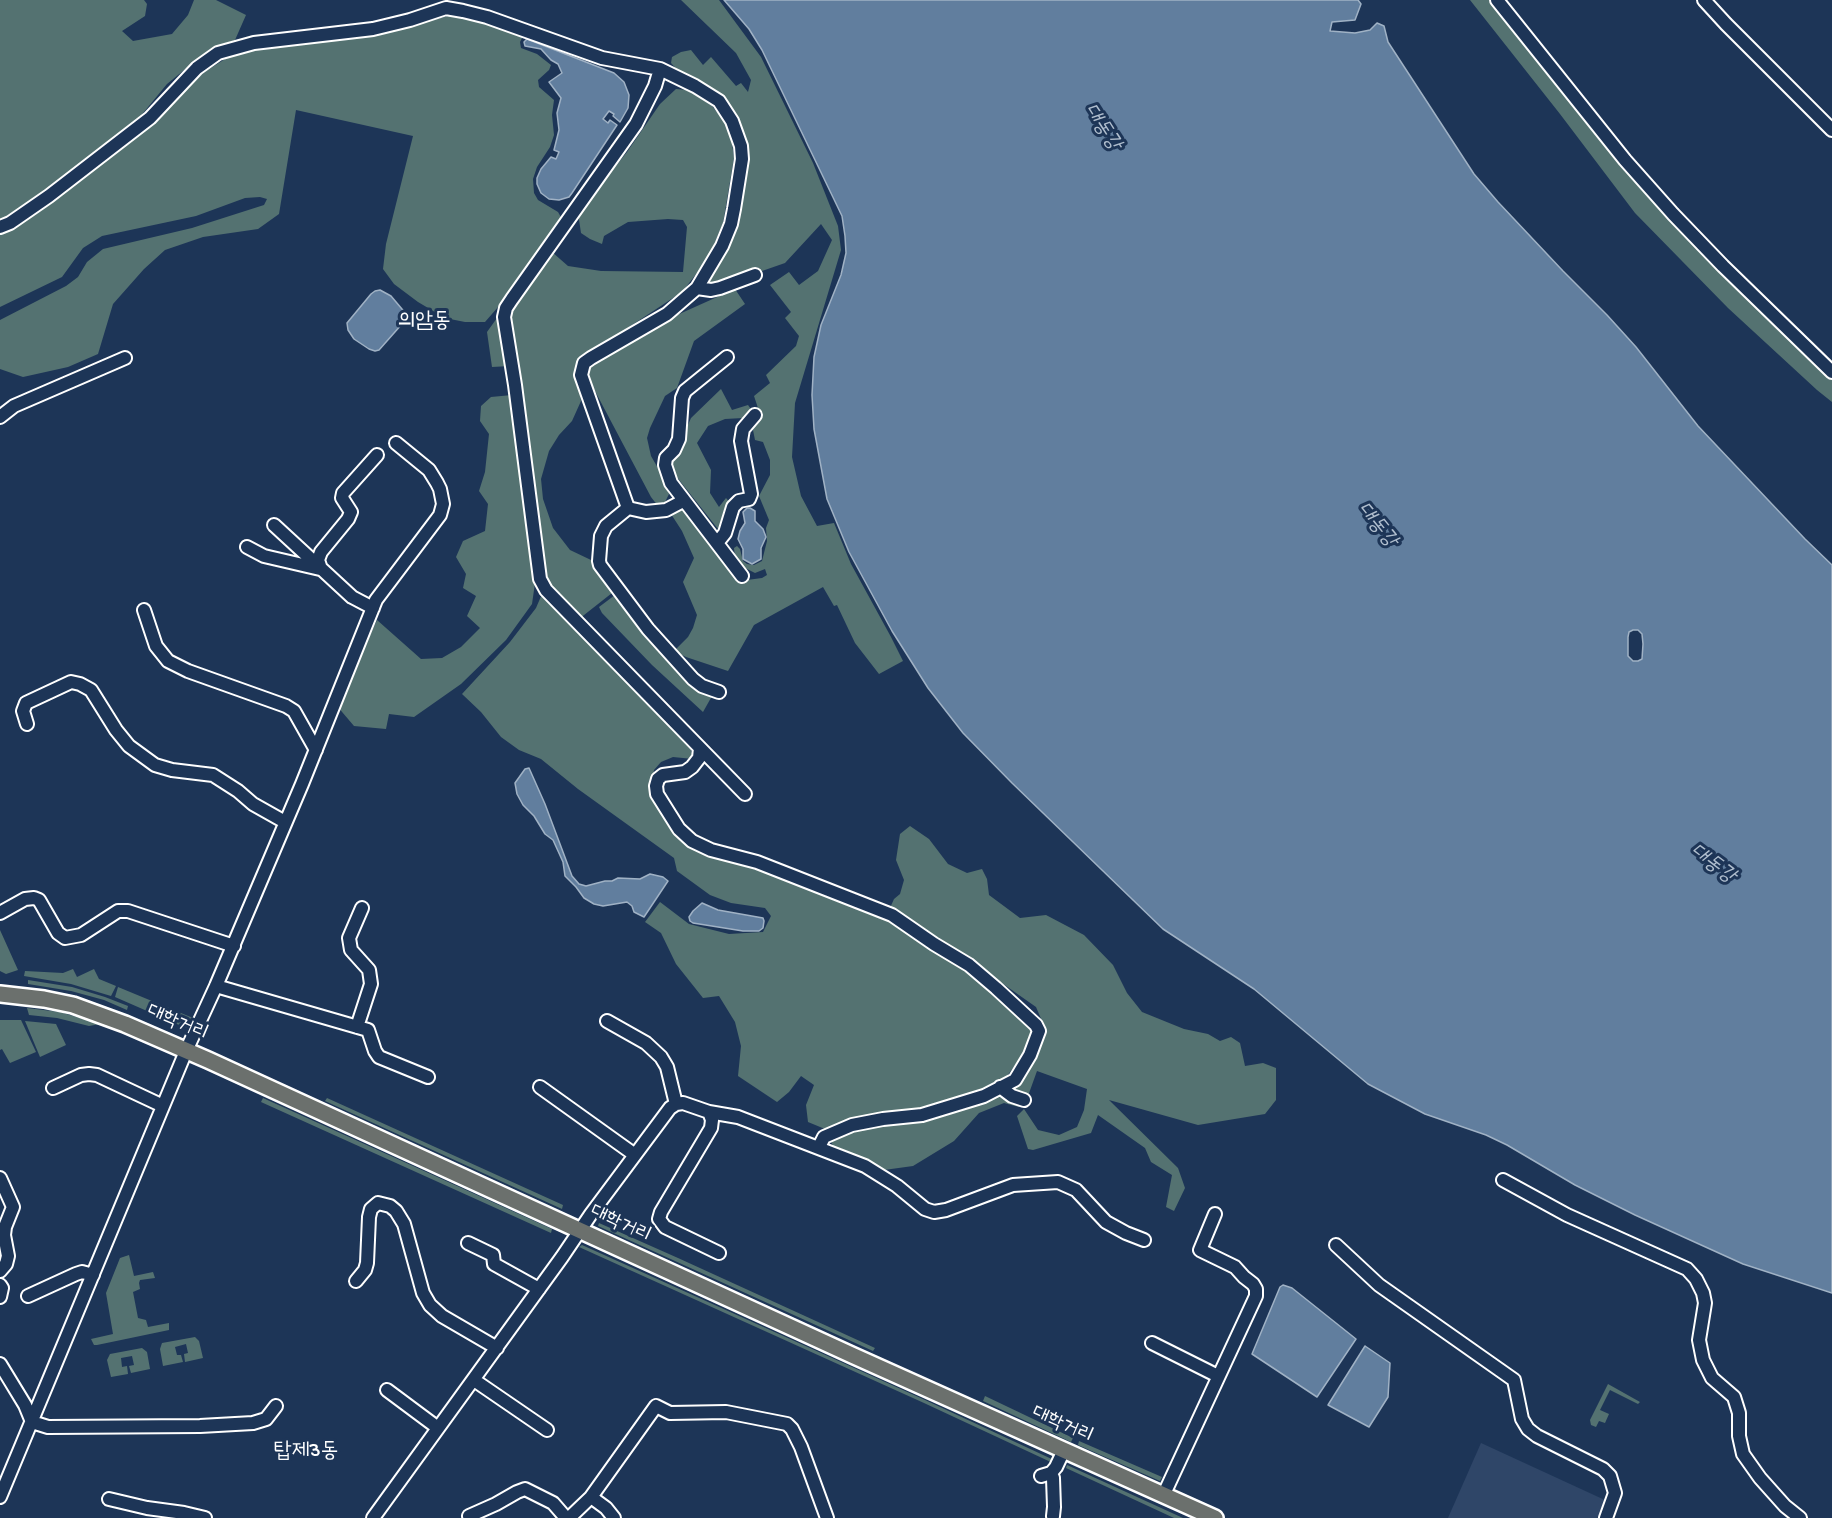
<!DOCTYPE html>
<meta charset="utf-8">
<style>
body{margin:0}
canvas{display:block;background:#1d3557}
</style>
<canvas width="1832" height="1518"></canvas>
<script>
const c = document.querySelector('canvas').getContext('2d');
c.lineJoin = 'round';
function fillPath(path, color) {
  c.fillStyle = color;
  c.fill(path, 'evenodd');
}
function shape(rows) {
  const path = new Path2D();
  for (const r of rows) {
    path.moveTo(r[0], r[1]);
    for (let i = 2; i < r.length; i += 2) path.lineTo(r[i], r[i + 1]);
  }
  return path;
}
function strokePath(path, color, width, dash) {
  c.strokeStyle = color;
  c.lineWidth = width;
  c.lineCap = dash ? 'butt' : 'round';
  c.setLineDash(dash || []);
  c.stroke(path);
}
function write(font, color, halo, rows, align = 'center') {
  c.font = font + ' "Gochi Hand","Poor Story",sans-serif';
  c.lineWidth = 6;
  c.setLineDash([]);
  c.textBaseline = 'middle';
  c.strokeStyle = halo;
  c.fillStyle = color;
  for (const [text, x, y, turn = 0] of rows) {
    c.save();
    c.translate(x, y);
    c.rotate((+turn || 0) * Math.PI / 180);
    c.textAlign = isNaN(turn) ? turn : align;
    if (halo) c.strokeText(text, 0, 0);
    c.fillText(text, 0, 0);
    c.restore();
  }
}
fillPath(shape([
 [1481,1443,1607,1501,1599,1518,1448,1518]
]), '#2f4668');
fillPath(shape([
 [0,0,144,0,147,4,145,16,122,31,133,41,172,34,188,15,194,0,216,0,246,15,235,40,210,49,167,84,139,118,45,193,0,220],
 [681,0,719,0,761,57,813,163,838,226,841,250,795,403,792,457,801,496,817,526,834,523,851,564,891,637,903,661,879,674,855,643,837,605,834,606,823,587,754,625,728,671,686,657,674,651,688,637,693,628,697,615,683,582,694,558,682,531,671,514,673,509,685,508,739,578,747,580,762,578,767,575,765,569,755,573,739,565,735,558,734,548,737,546,740,549,743,561,747,564,754,565,762,561,767,541,766,528,769,520,759,496,770,475,770,460,763,442,755,440,753,430,757,421,759,411,754,396,770,383,766,375,796,346,799,336,785,318,791,312,770,285,789,272,799,285,818,271,832,240,821,224,785,263,762,271,757,267,736,278,717,285,710,284,708,277,731,235,743,197,746,160,723,99,701,82,679,72,671,63,672,57,681,52,691,50,703,65,711,57,736,86,741,83,748,92,751,80,736,53],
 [1470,0,1490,0,1648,195,1720,269,1832,379,1832,402,1817,390,1728,308,1635,213,1560,114],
 [452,15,487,23,523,36,520,42,521,48,537,54,551,65,549,70,538,80,539,87,554,100,552,115,554,135,550,147,537,167,533,179,534,193,538,200,558,212,562,219,512,291,485,322,465,322,445,318,418,302,394,284,383,269,386,244,413,136,296,110,279,214,258,229,203,237,165,250,144,269,113,304,98,354,68,367,23,377,0,369,0,320,66,286,78,277,87,262,103,249,192,228,264,205,267,199,260,197,245,198,196,216,102,236,83,248,62,277,0,307,0,232,206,71,233,54,266,46,382,33],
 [676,89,688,90,712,106,730,128,734,158,723,223,708,259,682,292,582,358,576,369,581,401,572,421,559,435,549,451,541,479,543,499,553,528,570,550,591,560,612,593,579,619,543,579,525,418,509,309,552,252,568,266,601,271,683,272,687,227,683,220,668,219,628,222,604,236,602,244,590,239,581,233,578,213,627,152,660,104],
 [735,289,745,304,694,341,677,388,665,396,650,428,647,438,651,456,666,482,669,494,664,504,658,506,651,497,586,374,587,366,657,324],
 [497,318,501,320,510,366,492,367,487,332],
 [721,389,732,410,748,405,753,412,743,418,725,419,708,426,697,443,711,470,710,493,719,507,726,498,731,504,723,529,718,529,672,471,672,461,691,418],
 [512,395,536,576,532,604,506,640,461,684,414,717,389,714,386,729,354,726,337,706,377,620,421,659,442,658,461,647,480,628,467,616,476,596,463,588,466,574,456,557,463,541,485,531,488,504,479,491,485,472,489,434,480,421,481,406,491,397],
 [542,594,690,745,693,759,673,757,661,762,654,770,652,784,680,835,891,919,970,972,1033,1031,1028,1048,1007,1076,978,1092,922,1110,844,1124,825,1129,808,1122,806,1105,814,1085,801,1076,789,1092,777,1102,738,1076,741,1046,735,1022,719,996,703,998,676,964,661,933,645,922,660,902,689,924,729,934,763,932,771,916,765,908,731,903,710,895,677,871,674,858,578,789,541,759,519,750,501,737,481,712,462,694,510,642,536,608],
 [615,595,694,684,712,696,703,712,652,665,602,613,599,607],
 [910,826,929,839,948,864,967,873,982,869,987,879,989,895,1020,918,1046,915,1084,935,1113,965,1127,993,1142,1012,1184,1029,1208,1034,1220,1041,1231,1037,1240,1043,1245,1066,1263,1063,1276,1068,1276,1100,1265,1114,1198,1125,1109,1100,1178,1168,1185,1188,1174,1211,1166,1207,1172,1175,1151,1162,1145,1148,1098,1115,1091,1133,1033,1150,1028,1149,1017,1116,1024,1109,1038,1130,1059,1135,1077,1127,1084,1110,1087,1089,1037,1071,1028,1096,1019,1095,1008,1087,1033,1055,1045,1028,1036,1007,972,962,890,908,894,899,900,894,904,880,896,860,900,834],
 [0,930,18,970,6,974,0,971],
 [73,969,77,977,94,969,99,979,116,986,111,996,71,984,24,976,25,971,63,973],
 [28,980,72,987,105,997,128,1006,127,1010,104,1000,71,991,28,984],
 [118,987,193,1018,190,1025,186,1028,115,997],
 [27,1008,60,1012,100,1024,89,1026,57,1018,29,1015],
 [0,1020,21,1020,36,1052,10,1063,2,1049,0,1050],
 [25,1021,56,1024,66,1045,40,1057],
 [996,1096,1020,1103,1019,1107,1004,1103,979,1113,954,1141,913,1166,884,1170,833,1146,829,1137,853,1127],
 [263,1098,552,1229,551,1233,261,1102],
 [327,1098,563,1205,562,1209,325,1101],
 [599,1223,678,1258,875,1348,873,1351,598,1226],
 [582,1245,925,1400,1056,1461,1055,1464,924,1403,579,1247],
 [129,1255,134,1276,153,1272,155,1278,140,1280,139,1283,140,1289,133,1292,138,1318,146,1320,148,1327,169,1323,169,1330,97,1345,94,1345,91,1339,113,1334,106,1293,120,1258],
 [195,1337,199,1341,203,1358,185,1362,184,1354,188,1353,186,1344,175,1347,177,1355,181,1355,183,1362,163,1366,160,1349,162,1343],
 [142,1348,147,1352,150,1369,131,1373,129,1366,134,1365,132,1356,121,1358,122,1367,127,1366,128,1374,111,1377,107,1360,110,1354],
 [1608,1384,1640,1402,1638,1404,1610,1390,1600,1410,1609,1414,1605,1423,1599,1421,1596,1427,1591,1425,1590,1420],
 [985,1396,1073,1438,1071,1442,983,1401],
 [1079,1441,1162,1477,1160,1481,1078,1445],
 [1067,1465,1183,1518,1174,1518,1066,1468]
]), '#547271');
const water = shape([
 [724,0,1358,0,1361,4,1355,20,1332,22,1330,31,1355,33,1370,30,1377,23,1384,26,1388,42,1474,174,1498,202,1563,271,1607,315,1636,347,1698,426,1805,539,1832,565,1832,1293,1743,1264,1635,1215,1575,1185,1507,1145,1486,1135,1425,1114,1368,1084,1254,989,1163,929,1012,783,963,733,928,688,892,631,849,552,827,499,814,429,812,395,814,357,821,325,841,275,846,253,845,236,842,216,762,50,749,29,724,0],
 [1633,630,1638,630,1642,634,1643,644,1642,659,1638,661,1633,661,1628,656,1628,637,1629,632,1633,630],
 [527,39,614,73,624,82,629,95,628,108,620,122,613,116,614,114,609,111,603,119,608,123,610,120,617,125,572,193,569,197,559,200,549,199,541,193,537,184,537,178,541,169,551,157,556,159,559,152,554,150,559,130,557,113,561,98,549,82,562,73,558,64,551,60,541,49,525,46,524,42,527,39],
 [380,290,391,296,407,315,402,324,379,350,375,351,369,349,354,339,348,330,347,323,371,294,375,291,380,290],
 [747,508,750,508,755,511,755,521,763,529,766,537,761,548,761,559,752,564,743,559,743,549,738,539,740,531,745,523,743,512,747,508],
 [529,768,545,804,572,876,579,884,586,886,605,881,612,881,618,878,640,879,650,874,663,877,668,881,644,917,634,912,632,906,627,902,603,906,594,904,584,898,576,887,565,876,563,862,553,840,545,834,534,816,523,805,517,794,515,783,525,769,529,768],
 [702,903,718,910,763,918,764,921,763,928,759,931,743,931,693,923,690,921,689,917,693,911,702,903],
 [1283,1285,1292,1288,1356,1339,1317,1397,1252,1354,1280,1287,1283,1285],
 [1365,1346,1390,1363,1388,1397,1369,1427,1328,1405,1365,1346]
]);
fillPath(water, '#617e9e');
strokePath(water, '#a0b2c5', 1.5);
const minor = shape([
 [1497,0,1625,160,1673,214,1723,266,1832,372],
 [1704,0,1726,24,1832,130],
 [660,69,655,86,636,124,512,299,506,308,504,317,515,385,540,579,546,590,745,794],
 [0,227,10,223,49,196,150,118,197,68,218,53,254,43,373,29,410,20,446,8,463,11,487,17,602,58,660,69,695,86,719,101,732,121,741,146,742,159,734,209,731,224,722,246,697,288,667,314,591,358,584,363,581,375,628,508,606,526,601,536,599,561,600,565,648,629,693,679,702,686,719,692],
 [697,288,711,290,720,288,755,275],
 [727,357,685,391,682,398,679,439,674,450,666,458,665,465,671,483,742,576],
 [0,417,14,406,125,358],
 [628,508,646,512,666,510,683,501],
 [274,525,352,597,373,608],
 [717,543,725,533,733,507,739,501,749,499,751,494,741,441,743,429,755,415],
 [247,547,264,556,320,569],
 [321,569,318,560,321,552,348,519,351,512,342,498,343,493,377,455],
 [144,610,156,646,168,661,188,671,286,706,294,711,316,750],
 [27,724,23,711,26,703,71,682,80,684,91,690,116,730,129,746,155,765,172,770,213,775,238,791,253,804,285,822],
 [700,748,699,758,692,767,685,772,663,775,658,779,656,786,657,794,679,829,692,841,711,850,757,862,892,915,934,944,969,965,996,988,1036,1025,1039,1031,1030,1055,1015,1080,984,1096,922,1115,883,1119,852,1125,824,1137,819,1147],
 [0,913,25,899,34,898,39,900,58,933,65,938,81,935,118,911,128,911,234,946],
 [216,986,368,1030,375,1051,379,1057,428,1077],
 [607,1021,646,1043,661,1057,667,1067,676,1104],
 [357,1027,371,984,369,970,351,950,349,938,362,908],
 [540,1087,635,1155],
 [1000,1087,1012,1096,1024,1100],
 [53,1088,81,1075,89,1074,97,1075,163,1106],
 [709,1112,738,1117,865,1166,897,1186,925,1209,934,1212,946,1210,1013,1185,1058,1182,1076,1190,1106,1222,1126,1233,1144,1240],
 [1503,1180,1567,1215,1687,1269,1696,1279,1703,1293,1705,1303,1699,1340,1703,1360,1712,1378,1734,1397,1739,1413,1739,1436,1743,1454,1760,1478,1785,1506,1800,1518],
 [468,1243,493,1255,494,1264,539,1289],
 [1336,1245,1379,1285,1514,1380,1522,1419,1528,1429,1537,1436,1603,1469,1610,1476,1615,1493,1606,1518],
 [0,1271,6,1264,8,1256,4,1235,5,1227,13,1207,0,1178],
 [356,1281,365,1270,367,1263,369,1217,371,1209,378,1203,390,1206,396,1211,404,1224,423,1293,430,1305,442,1316,497,1348],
 [0,1285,2,1288,0,1297],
 [28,1296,76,1274,82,1272,93,1275],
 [1152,1343,1218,1376],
 [0,1364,25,1405,32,1422,48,1427,200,1426,253,1423,266,1419,276,1406],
 [474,1380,547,1430],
 [387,1390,438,1428],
 [1051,1473,1053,1478,1054,1507,1053,1516],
 [1041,1476,1051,1473,1056,1467,1064,1450],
 [1164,1494,1256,1296,1256,1289,1253,1284,1244,1277,1235,1267,1200,1250,1215,1214],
 [0,1497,186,1051,216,986,302,784,376,600,440,515,443,504,440,489,437,483,429,470,396,443],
 [591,1497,606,1508,614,1518],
 [109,1499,147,1508,184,1513,205,1518],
 [469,1516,496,1504,517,1492,525,1489,553,1503,566,1518],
 [373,1518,562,1257,591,1214,670,1108,676,1104,683,1103,709,1112,712,1120,711,1128,661,1212,659,1219,665,1227,719,1253],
 [569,1518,591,1497,656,1406,670,1413,726,1412,787,1424,792,1429,801,1447,827,1518]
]);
const major = shape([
 [0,994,44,999,73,1005,125,1024,208,1060,854,1356,1215,1518]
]);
strokePath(minor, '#fff', 16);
strokePath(major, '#fff', 20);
strokePath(minor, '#1d3557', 12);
strokePath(major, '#6b706d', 15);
write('20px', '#fff', '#1d3557', [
 ["대학거리",177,1024,23],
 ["대학거리",620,1225,25],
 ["대학거리",1062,1426,24]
]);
write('italic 21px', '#b0bece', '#1d3557', [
 ["대동강",1101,128,57],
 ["대동강",1376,526,51],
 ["대동강",1712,865,37]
]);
write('22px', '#fff', '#1d3557', [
 ["의암동",424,323],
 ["탑제3동",306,1453]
]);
</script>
